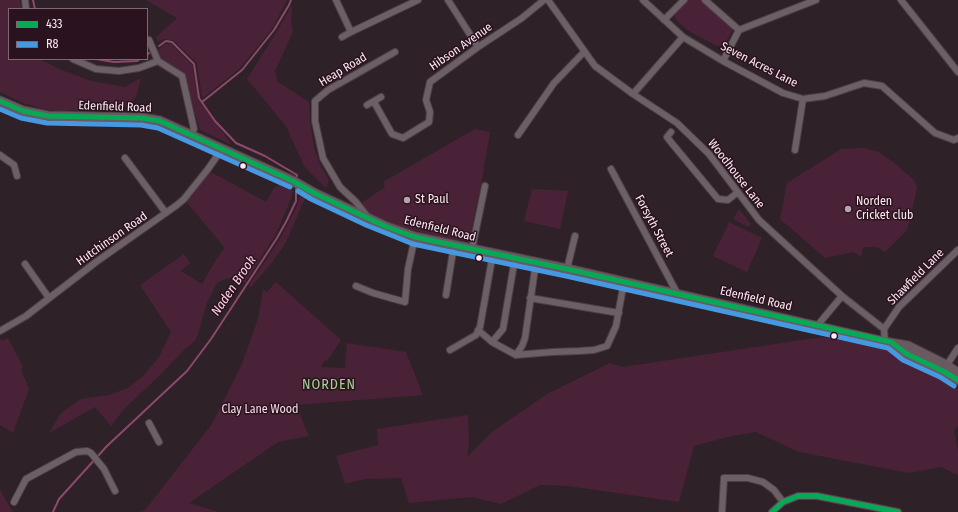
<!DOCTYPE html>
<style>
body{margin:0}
#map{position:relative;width:958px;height:512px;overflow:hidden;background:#2f2128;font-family:"Fira Sans Condensed",sans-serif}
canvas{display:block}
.legend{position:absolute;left:8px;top:8px;width:140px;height:52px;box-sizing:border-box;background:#2b121f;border:1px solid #7f6873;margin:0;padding:5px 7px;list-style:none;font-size:12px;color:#fdeaf2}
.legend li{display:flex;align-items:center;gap:8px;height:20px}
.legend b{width:20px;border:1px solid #7f6873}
</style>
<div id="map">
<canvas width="958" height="512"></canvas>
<ul class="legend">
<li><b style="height:5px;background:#06aa56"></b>433</li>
<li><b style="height:5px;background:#4699e1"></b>R8</li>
</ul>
</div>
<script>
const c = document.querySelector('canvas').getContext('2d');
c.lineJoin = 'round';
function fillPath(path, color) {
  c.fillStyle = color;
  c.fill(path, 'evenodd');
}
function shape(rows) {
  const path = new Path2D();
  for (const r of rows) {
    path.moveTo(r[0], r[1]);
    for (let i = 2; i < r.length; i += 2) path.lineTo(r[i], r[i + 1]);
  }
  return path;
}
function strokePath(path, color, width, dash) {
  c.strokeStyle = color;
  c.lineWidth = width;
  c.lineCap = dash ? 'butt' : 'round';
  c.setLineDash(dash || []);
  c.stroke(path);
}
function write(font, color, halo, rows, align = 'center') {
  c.font = font + ' "Fira Sans Condensed",sans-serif';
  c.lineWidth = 3;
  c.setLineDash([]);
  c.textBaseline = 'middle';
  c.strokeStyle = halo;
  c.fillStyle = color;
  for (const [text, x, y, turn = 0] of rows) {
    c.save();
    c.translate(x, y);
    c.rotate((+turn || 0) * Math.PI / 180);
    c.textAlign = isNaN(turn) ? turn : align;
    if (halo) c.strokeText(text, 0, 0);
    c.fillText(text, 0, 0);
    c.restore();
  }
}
fillPath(shape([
 [0,0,20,0,21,9,9,9,9,59,39,59,59,69,91,81,125,87,141,78,136,97,128,106,123,109,57,111,40,108,23,103,0,92],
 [146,0,287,0,272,29,240,68,203,98,202,96,197,63,173,40,164,39,158,42,156,37,177,18],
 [686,0,703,0,732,27,732,31,725,43,720,46,715,45,687,30,676,20,674,13],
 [292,5,291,21,293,32,275,71,278,82,309,102,310,120,314,148,321,167,329,180,326,188,304,166,286,126,247,79,279,28],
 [165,44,171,44,192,65,198,99,232,145,200,130,184,75,160,58,157,51],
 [475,129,490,132,482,179,469,241,441,238,402,227,369,213,360,204,385,187,383,182],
 [864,148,879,152,893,162,915,181,917,189,907,230,885,252,877,247,863,247,861,257,853,252,825,258,780,219,787,183,841,149],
 [209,171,266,202,274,188,279,185,293,191,291,199,276,234,245,283,237,277,225,279,217,283,207,303,198,334,195,341,184,350,158,377,124,409,111,426,95,407,49,433,61,413,81,399,109,395,128,388,144,375,159,357,171,332,140,285,184,254,190,263,181,271,202,284,217,258,225,248,185,200],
 [532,189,568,191,560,229,524,221],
 [301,194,305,196,305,199,285,244,270,265,251,287,249,285,280,239,296,208],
 [739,209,751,224,749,227,733,219],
 [729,222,762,238,747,272,713,256],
 [276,282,341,340,327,361,324,359,325,360,321,367,345,368,347,343,406,352,423,395,296,405,309,436,278,442,189,503,219,512,139,512,145,510,212,424,241,366,258,319,263,289,267,292],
 [821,337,886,348,947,379,958,389,958,426,954,430,958,451,958,475,941,467,909,473,799,452,756,432,731,436,694,446,679,502,568,486,540,485,501,504,472,497,409,503,401,478,364,479,345,484,336,456,378,445,377,429,468,415,469,445,467,457,492,432,547,394,610,363,623,367],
 [0,338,2,341,8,338,23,367,21,369,29,389,13,433,0,425],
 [0,490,13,512,0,512]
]), '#4a2237');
strokePath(shape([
 [33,0,35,9],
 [159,46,166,41,172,42,194,64,199,98,215,121,236,143,265,156,297,175,296,180],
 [147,55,149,53],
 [96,59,114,62,137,61,140,59],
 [202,102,242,70,274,30,289,5,291,0],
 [53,512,59,499,107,446,187,371,211,339,277,238,286,222,296,201,296,186]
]), '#8d496c', 2);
const street = shape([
 [25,0,26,9],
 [336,0,351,32,418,0],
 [448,0,478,47],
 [548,0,595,66,633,94,677,123,709,154,759,220,842,296,884,329],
 [643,0,683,37,723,61,783,93,803,99,825,96,864,83,882,86,935,133,954,140,958,138],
 [705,0,739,30],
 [901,0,958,72],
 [664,20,684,0],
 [342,37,351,32],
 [149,40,158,61,182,76,194,129,191,135],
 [73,59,96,69,119,71,139,68,158,61],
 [723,61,739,30,816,0],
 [633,94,683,37],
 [374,102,392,134,403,138,429,122,430,112,426,100,430,82,478,47,522,18,544,0],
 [367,105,381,97],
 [671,132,667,137,670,141,718,199,728,200,738,192],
 [518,135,554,83,584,52],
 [795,150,803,99],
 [0,155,14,165,17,176],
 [125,158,166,213],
 [611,169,677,293],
 [367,216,356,202,340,187,323,158,315,121,315,101,328,90,395,52],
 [472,249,485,186],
 [25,264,49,298],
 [567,269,575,236],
 [356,286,373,293,405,302,408,269,415,237],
 [446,295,454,245],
 [530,298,619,313],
 [817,326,842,296],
 [478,330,492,342,516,355],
 [0,331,26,316,96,262,177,205,184,199,208,169,222,149],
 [492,342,503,329,515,258],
 [885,342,884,329,899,307,958,250],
 [450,350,476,335,480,327,493,253],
 [516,355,552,352,579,351,594,350,607,346,616,326,624,282],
 [516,355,522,346,525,338,536,262],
 [945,368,958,348],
 [149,423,159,442],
 [14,502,26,479,76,452,87,451,91,453,104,469,115,491],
 [722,512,724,478,748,478,763,482,774,490,783,502],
 [772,512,783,502,798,496,817,496,898,512]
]);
const primary = shape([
 [0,101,23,111,48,116,142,118,160,121,293,181,314,193,387,227,415,237,567,269,885,342,908,346,946,365,958,373],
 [893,344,907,354,943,371,958,380]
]);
strokePath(street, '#4d4046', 8);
strokePath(primary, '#4d4046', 11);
strokePath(street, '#6c6066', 6);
strokePath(primary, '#6a5961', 9);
strokePath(shape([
 [0,101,23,111,48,116,142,118,160,121,293,181,314,193,387,227,415,237,567,269,891,342,907,354,943,371,958,380],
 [772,512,783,502,798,496,817,496,898,512]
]), '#06aa56', 5);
strokePath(shape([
 [0,109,21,118,47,123,141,125,158,128,290,187],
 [298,191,311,199,366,225,413,244,566,276,888,348,903,360,940,377,954,386]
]), '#4699e1', 5);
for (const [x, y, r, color] of [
 [243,166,3.5,"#fdeaf2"],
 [407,200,4,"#b5a4ab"],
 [848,209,4,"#b5a4ab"],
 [479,258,3.5,"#fdeaf2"],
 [834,336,3.5,"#fdeaf2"]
]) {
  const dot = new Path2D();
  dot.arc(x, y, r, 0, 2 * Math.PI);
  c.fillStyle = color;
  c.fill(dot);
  strokePath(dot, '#2b121f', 1.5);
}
write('12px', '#fdeaf2', '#2b121f', [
 ["Hibson Avenue",461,47,-35],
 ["Seven Acres Lane",759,65,27],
 ["Heap Road",343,70,-31],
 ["Edenfield Road",115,107,2],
 ["Woodhouse Lane",736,174,52],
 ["Forsyth Street",654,226,62],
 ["Edenfield Road",440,229,14],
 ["Hutchinson Road",112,239,-35],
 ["Shawfield Lane",916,277,-45],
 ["Edenfield Road",756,299,13]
]);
write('12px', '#fdeaf2', '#2b121f', [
 ["St Paul",415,200],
 ["Norden",856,202],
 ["Cricket club",856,216]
], 'left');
write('12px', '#f3dde7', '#2b121f', [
 ["Clay Lane Wood",260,410]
]);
write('italic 13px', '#fbcfe3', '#2b121f', [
 ["Naden Brook",234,286,-56]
]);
c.letterSpacing = '1px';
write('14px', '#a1d294', '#2b121f', [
 ["NORDEN",329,385]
]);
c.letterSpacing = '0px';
</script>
